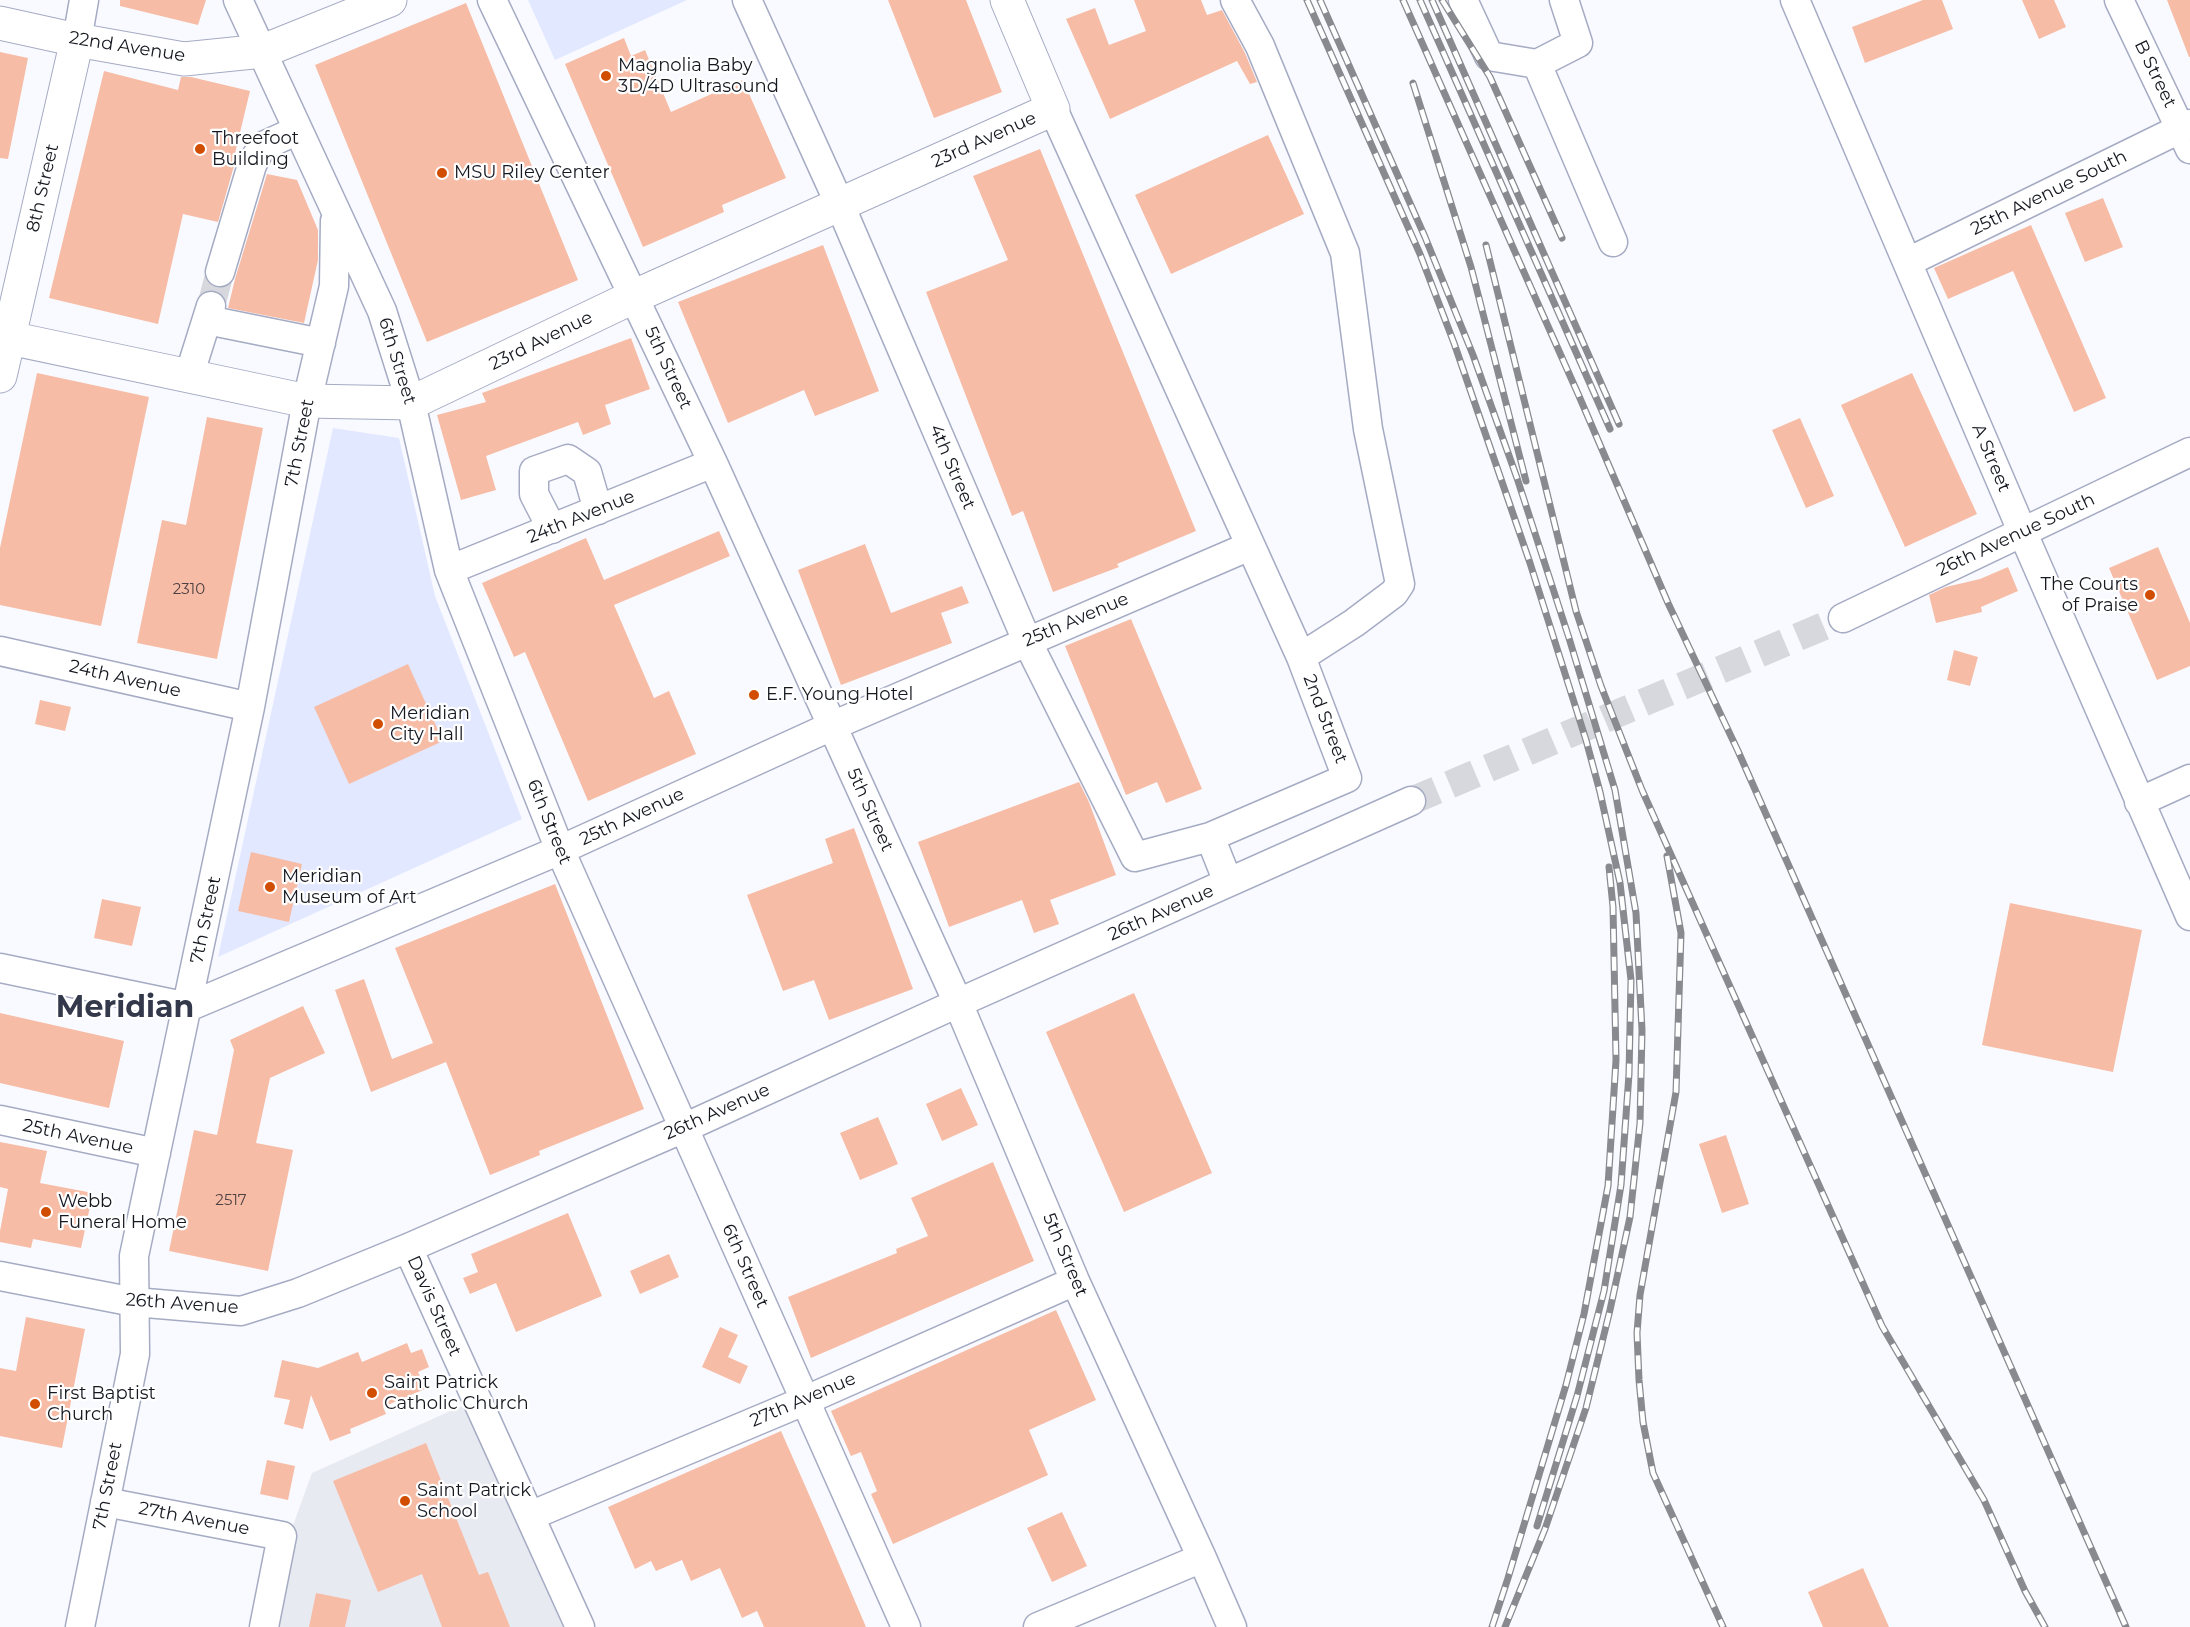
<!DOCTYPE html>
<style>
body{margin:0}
canvas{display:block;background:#f9faff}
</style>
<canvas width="2190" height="1627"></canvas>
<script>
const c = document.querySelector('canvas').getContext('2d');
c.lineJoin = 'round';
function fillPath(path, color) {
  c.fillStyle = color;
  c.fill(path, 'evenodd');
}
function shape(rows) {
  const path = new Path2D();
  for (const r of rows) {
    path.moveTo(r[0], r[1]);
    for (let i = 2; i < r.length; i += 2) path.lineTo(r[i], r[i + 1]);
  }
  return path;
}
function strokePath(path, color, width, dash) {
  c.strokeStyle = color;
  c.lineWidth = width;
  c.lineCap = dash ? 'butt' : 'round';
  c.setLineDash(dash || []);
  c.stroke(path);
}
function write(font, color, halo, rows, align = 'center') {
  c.font = font + ' Montserrat,sans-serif';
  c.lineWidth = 4.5;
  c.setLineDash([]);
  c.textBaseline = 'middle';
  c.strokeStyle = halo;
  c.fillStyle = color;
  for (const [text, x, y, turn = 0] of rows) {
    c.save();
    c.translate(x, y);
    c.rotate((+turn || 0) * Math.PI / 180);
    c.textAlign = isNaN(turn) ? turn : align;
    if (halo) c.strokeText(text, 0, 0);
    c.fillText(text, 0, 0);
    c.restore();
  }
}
fillPath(shape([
 [466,1404,563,1627,273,1627,292,1528,312,1473]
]), '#e8eaf1');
fillPath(shape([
 [528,0,687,0,555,60],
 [333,428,399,438,435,596,522,819,218,957]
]), '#e2e8ff');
fillPath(shape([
 [120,0,206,0,198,25,120,6],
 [888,0,966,0,1002,92,934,118],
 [1134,0,1201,0,1207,15,1222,10,1245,53,1257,82,1250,84,1237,61,1110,119,1066,19,1095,8,1109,45,1146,31],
 [1923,0,1942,0,1953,29,1865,63,1852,27],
 [2022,0,2054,0,2066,27,2039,39],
 [2167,0,2190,0,2190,57,2189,57],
 [466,3,578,280,427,342,315,65],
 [624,38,631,56,645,50,671,112,743,80,786,178,722,205,724,212,643,247,565,64],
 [0,52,28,58,8,159,0,158],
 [104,71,178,90,181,77,191,77,250,91,232,166,234,166,218,222,183,214,158,324,49,298],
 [1268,135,1304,214,1171,274,1135,195],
 [1040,149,1196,531,1117,564,1119,567,1053,592,1023,511,1012,516,926,292,1008,260,973,176],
 [267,174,297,180,318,230,318,260,304,323,228,308,235,279],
 [2103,198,2123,247,2085,262,2065,213],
 [2031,225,2106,398,2074,412,2013,271,1948,299,1934,268],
 [823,245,879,391,815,416,804,390,728,423,678,302],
 [631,338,650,389,605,405,611,424,583,435,578,422,486,456,496,490,461,500,437,415,486,402,482,393],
 [37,373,149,397,101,626,0,605,0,548],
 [1912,373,1977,514,1905,547,1841,405],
 [207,417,263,428,217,659,137,643,162,520,186,525],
 [1800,418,1834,496,1806,508,1772,430],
 [719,531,730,556,614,605,654,698,669,691,696,754,588,801,525,652,514,657,482,583,586,538,604,580],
 [865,544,891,613,962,586,969,603,941,613,952,643,841,685,798,570],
 [2158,547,2190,623,2190,666,2157,680,2109,568],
 [2008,567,2018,591,1981,607,1982,612,1936,623,1929,595,1946,587,1980,579],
 [1131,619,1202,789,1166,803,1157,782,1126,795,1065,646],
 [1954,650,1978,657,1970,686,1947,680],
 [408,664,443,741,349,784,314,707],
 [40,700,71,707,65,731,35,724],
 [1079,782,1089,802,1116,875,1050,900,1059,924,1034,933,1022,900,949,927,918,842],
 [854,828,913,989,829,1020,814,980,783,991,747,895,833,863,825,839],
 [251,852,302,864,289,922,238,911],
 [555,884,644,1109,539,1151,540,1155,490,1175,446,1062,371,1092,335,990,364,979,392,1059,433,1043,395,948],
 [102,899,141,907,132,946,94,938],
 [2010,903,2142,930,2113,1072,1982,1045],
 [1134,993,1212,1173,1124,1212,1046,1032],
 [303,1006,325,1053,270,1078,256,1143,293,1150,268,1271,169,1251,194,1130,217,1135,234,1050,230,1040],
 [0,1013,124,1041,109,1108,0,1083],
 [961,1088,978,1125,942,1141,926,1104],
 [878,1117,898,1164,860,1180,840,1133],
 [1726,1135,1749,1204,1722,1213,1699,1144],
 [0,1142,47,1151,40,1183,93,1193,81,1248,33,1239,31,1248,0,1242,0,1231,8,1189,0,1187],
 [993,1162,1034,1261,811,1358,788,1297,897,1253,896,1249,928,1236,911,1198],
 [568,1213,602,1296,516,1332,496,1283,470,1294,463,1278,478,1272,471,1254],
 [669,1254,679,1277,640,1294,630,1271],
 [1056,1310,1096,1400,1029,1430,1048,1475,893,1544,871,1494,877,1491,861,1452,851,1456,831,1411],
 [26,1317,85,1329,62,1448,0,1436,0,1368,16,1371],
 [720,1327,738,1335,728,1357,748,1366,740,1384,702,1367],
 [407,1343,411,1353,422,1349,429,1367,418,1372,425,1389,383,1407,386,1414,350,1429,351,1433,330,1441,311,1395,303,1429,284,1424,290,1400,274,1397,282,1360,318,1368,358,1352,362,1362],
 [781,1431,822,1524,866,1627,764,1627,757,1611,742,1618,720,1568,691,1581,682,1560,656,1571,651,1561,635,1569,608,1507],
 [426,1443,479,1575,488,1572,510,1627,442,1627,422,1574,378,1592,333,1481],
 [267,1460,295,1466,288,1500,260,1494],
 [1062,1512,1087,1566,1052,1582,1027,1528],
 [1863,1568,1889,1627,1823,1627,1808,1592],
 [316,1593,351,1600,345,1627,309,1627]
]), '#f7bca6');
strokePath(shape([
 [211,306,220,272],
 [1411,801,1843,618]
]), '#d7d8de', 28, [28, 14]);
const minor = shape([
 [238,0,382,311,411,403,449,570,560,850,906,1627],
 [492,0,713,463,958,1003,1075,1281,1202,1558,1232,1627],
 [747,0,840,205,1027,641,1135,857,1210,837,1347,778,1301,657,1053,109],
 [1235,0,1260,46,1345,253,1368,429,1400,584,1394,593,1354,623,1301,657],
 [1463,0,1489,56,1537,64,1578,43,1564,0],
 [1795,0,2022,531,2190,916],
 [2119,0,2190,149],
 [77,40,84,0],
 [1537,64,1613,242],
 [1908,262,2190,124],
 [220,272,252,165,257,155,263,146,298,130],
 [207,320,321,343],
 [189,376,211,306],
 [552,529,534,494,534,471,568,459,587,472,598,510],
 [449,570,713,463],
 [1843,618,2190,452],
 [0,651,250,707],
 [2139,802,2190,779],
 [1210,837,1228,882],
 [0,968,188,1007,560,850,832,726,1250,546],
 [0,1120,156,1153],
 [408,1248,580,1627],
 [0,1276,134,1302,241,1311,298,1293,408,1248,684,1128,958,1003,1411,801],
 [105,1502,282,1536,264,1627],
 [530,1516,804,1401,1075,1281],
 [80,1627,135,1354,134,1256,250,707,307,401,334,286,335,221],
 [1038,1627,1202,1558]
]);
const major = shape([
 [0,23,77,40,184,59,263,51,390,0],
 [0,336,307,401,411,403,635,296,1053,109,1007,0],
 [0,376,77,40]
]);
strokePath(minor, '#a5abc3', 31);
strokePath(major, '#a5abc3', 35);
strokePath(minor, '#fff', 28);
strokePath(major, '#fff', 33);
const rail = shape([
 [1307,0,1420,254,1454,343,1530,563,1586,740,1600,792,1620,883,1631,980,1629,1074,1621,1185,1604,1291,1577,1396,1537,1526],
 [1320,0,1425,237,1473,355,1517,478,1569,638,1615,790,1636,913,1642,1030,1640,1123,1630,1217,1610,1310,1586,1408,1545,1529,1505,1627],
 [1403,0,1579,396,1668,603,1738,751,2126,1627],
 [1420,0,1610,429],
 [1432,0,1619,424],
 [1442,0,1490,77,1562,238],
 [1413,83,1471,267,1526,481],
 [1486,245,1576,611,1601,686,1642,790,1882,1326,1984,1500,2025,1591,2045,1627],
 [1667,856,1681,933,1676,1092,1640,1295,1637,1333,1639,1380,1643,1422,1653,1473,1723,1627],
 [1492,1627,1508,1578,1566,1385,1584,1314,1608,1186,1616,1060,1613,907,1609,867]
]);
strokePath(rail, '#888a90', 7);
strokePath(rail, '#fff', 4.5, [14]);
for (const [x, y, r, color] of [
 [606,76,6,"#d14d00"],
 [200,149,6,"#d14d00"],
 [442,173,6,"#d14d00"],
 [2150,595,6,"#d14d00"],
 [754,695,6,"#d14d00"],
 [378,724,6,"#d14d00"],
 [270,887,6,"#d14d00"],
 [46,1212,6,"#d14d00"],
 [372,1393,6,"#d14d00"],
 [35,1404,6,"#d14d00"],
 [405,1501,6,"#d14d00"]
]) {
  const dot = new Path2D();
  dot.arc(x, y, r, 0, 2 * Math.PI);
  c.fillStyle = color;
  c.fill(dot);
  strokePath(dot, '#fff', 2);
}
write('15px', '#4e4142', null, [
 ["2310",189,590],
 ["2517",231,1201]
]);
write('18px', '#161820', '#fff', [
 ["22nd Avenue",127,47,9],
 ["B Street",2155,74,64],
 ["23rd Avenue",984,140,-24],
 ["8th Street",43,188,-77],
 ["25th Avenue South",2049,193,-26],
 ["23rd Avenue",541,341,-26],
 ["6th Street",397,361,73],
 ["5th Street",668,368,65],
 ["7th Street",300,443,-79],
 ["A Street",1991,458,67],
 ["4th Street",952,467,67],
 ["24th Avenue",581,517,-22],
 ["26th Avenue South",2016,535,-25],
 ["25th Avenue",1076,620,-23],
 ["24th Avenue",125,679,13],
 ["2nd Street",1325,719,69],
 ["5th Street",870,810,66],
 ["25th Avenue",632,817,-25],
 ["6th Street",549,822,68],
 ["26th Avenue",1161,913,-24],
 ["7th Street",206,920,-78],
 ["26th Avenue",717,1112,-24],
 ["25th Avenue",78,1137,12],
 ["5th Street",1065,1255,67],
 ["6th Street",745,1266,66],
 ["26th Avenue",182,1304,4],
 ["Davis Street",434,1306,66],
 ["27th Avenue",803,1400,-23],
 ["7th Street",108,1486,-79],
 ["27th Avenue",194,1519,11]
]);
write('18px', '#161820', '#fff', [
 ["Magnolia Baby",618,66],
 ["3D/4D Ultrasound",618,87],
 ["Threefoot",212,139],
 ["Building",212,160],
 ["MSU Riley Center",454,173],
 ["The Courts",2138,585,"right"],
 ["of Praise",2138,606,"right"],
 ["E.F. Young Hotel",766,695],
 ["Meridian",390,714],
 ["City Hall",390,735],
 ["Meridian",282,877],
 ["Museum of Art",282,898],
 ["Webb",58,1202],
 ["Funeral Home",58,1223],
 ["Saint Patrick",384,1383],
 ["Catholic Church",384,1404],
 ["First Baptist",47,1394],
 ["Church",47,1415],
 ["Saint Patrick",417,1491],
 ["School",417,1512]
], 'left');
write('bold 30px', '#33384b', '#fff', [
 ["Meridian",125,1008]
]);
</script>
